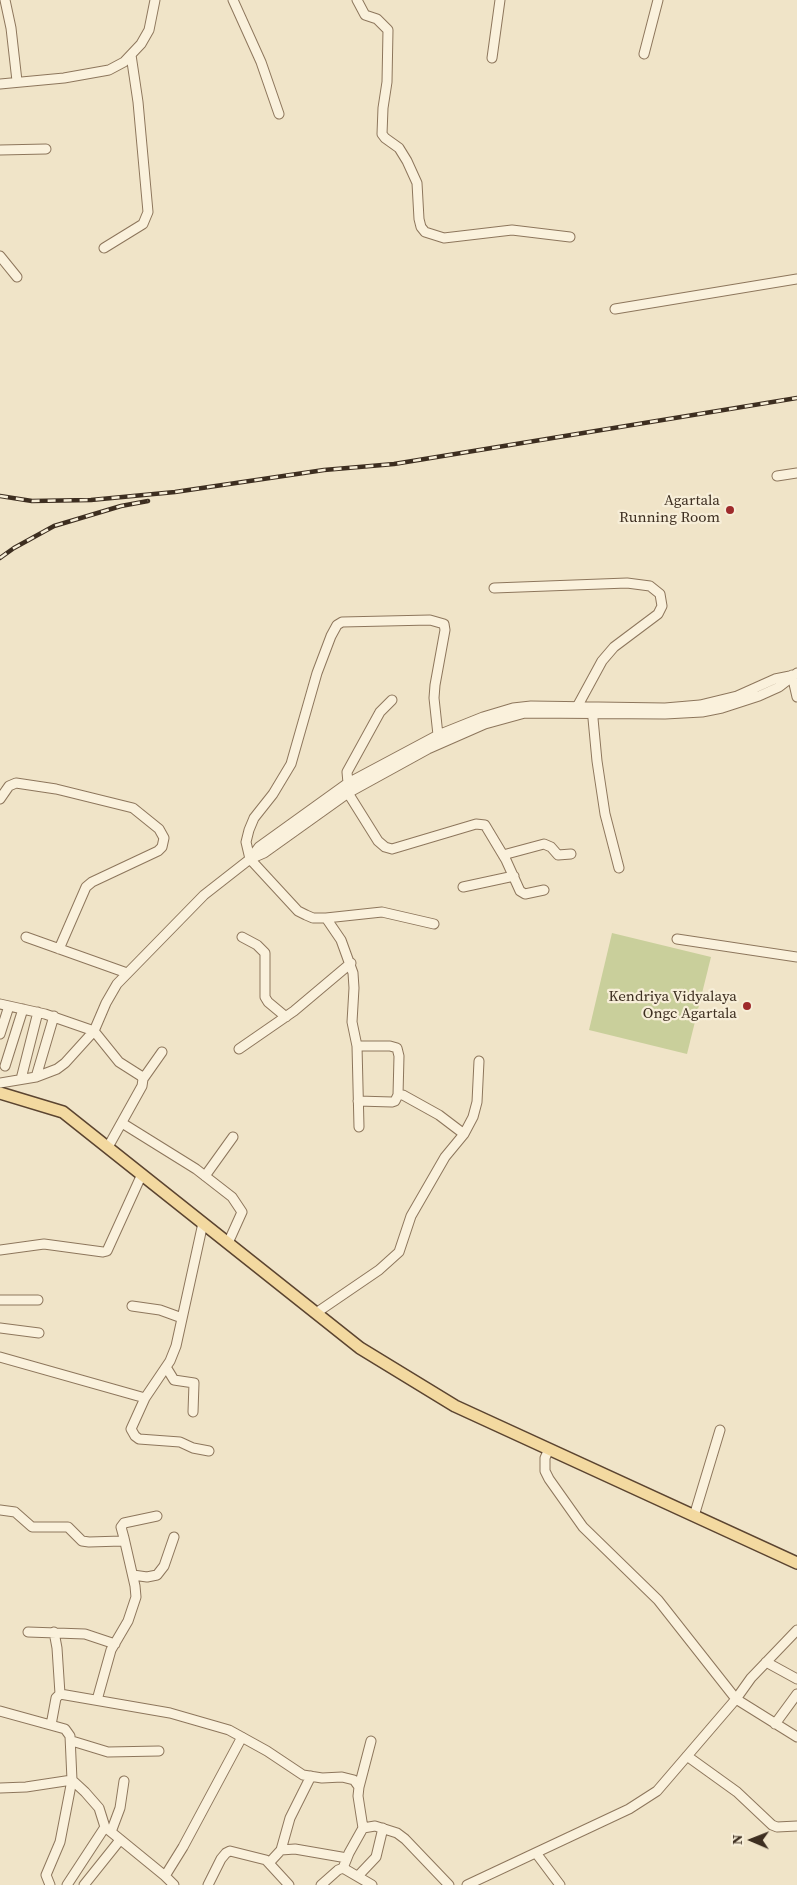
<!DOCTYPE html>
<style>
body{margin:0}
#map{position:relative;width:797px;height:1885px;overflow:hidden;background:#f0e4c8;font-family:"Source Serif 4",serif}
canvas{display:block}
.north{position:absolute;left:727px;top:1815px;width:50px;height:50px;-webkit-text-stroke:4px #f7eed8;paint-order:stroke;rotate:271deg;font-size:14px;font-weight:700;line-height:20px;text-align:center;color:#3d2e20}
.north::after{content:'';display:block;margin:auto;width:18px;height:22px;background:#3d2e20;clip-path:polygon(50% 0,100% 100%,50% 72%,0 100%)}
</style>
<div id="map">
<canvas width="797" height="1885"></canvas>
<div class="north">N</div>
</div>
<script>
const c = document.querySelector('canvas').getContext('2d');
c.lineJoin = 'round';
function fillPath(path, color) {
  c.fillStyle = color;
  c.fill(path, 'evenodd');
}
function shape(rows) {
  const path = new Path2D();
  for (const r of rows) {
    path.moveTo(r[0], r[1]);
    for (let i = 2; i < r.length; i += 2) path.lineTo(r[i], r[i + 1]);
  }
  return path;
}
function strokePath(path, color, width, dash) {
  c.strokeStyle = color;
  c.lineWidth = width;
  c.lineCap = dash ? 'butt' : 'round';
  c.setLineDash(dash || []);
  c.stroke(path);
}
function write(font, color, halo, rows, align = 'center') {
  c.font = font + ' "Source Serif 4",serif';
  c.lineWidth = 4.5;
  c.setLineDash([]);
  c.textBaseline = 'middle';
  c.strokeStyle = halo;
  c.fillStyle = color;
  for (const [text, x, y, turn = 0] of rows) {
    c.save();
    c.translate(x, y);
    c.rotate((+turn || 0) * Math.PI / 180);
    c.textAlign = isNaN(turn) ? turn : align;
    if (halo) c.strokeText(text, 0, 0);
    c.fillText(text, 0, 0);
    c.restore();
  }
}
fillPath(shape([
 [612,933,711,957,687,1054,589,1030]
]), '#c9cf9b');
const minor = shape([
 [5,0,11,28,17,81],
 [233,0,261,62,279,114],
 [357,0,365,15,377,19,388,30,387,82,383,108,382,134,385,138,399,148,407,161,417,183,419,219,421,227,425,232,444,238,512,230,570,237],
 [644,54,658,0],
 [492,58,500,0],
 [0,84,64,78,109,70,124,62,141,44,149,30,155,0],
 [0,150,46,149],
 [104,248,143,224,148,212,138,102,131,55],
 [0,256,17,277],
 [615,309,797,279],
 [777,476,797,473],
 [494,588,627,583,650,586,660,594,662,606,658,614,614,647,602,661,577,707],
 [792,675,797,697],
 [592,708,597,761,605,814,619,868],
 [348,783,347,772,380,712,392,700],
 [348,793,378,841,385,847,392,849,476,824,485,825,506,860,520,891,525,894,544,890],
 [0,799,9,786,16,783,56,789,133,808,159,829,164,838,162,847,158,851,92,882,86,887,59,949],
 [503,855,544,844,551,847,558,855,571,854],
 [251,858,259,847,348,783,438,735,483,717,513,708,531,706,665,708,700,705,737,696,775,679,790,676],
 [463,887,514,876],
 [326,918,341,940,353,973,354,988,352,1022,357,1046,359,1127],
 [434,924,382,912,326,918,313,918,306,915,298,911,250,859,246,842,249,830,254,818,273,794,291,764,317,673,331,636,337,625,342,622,430,620,444,624,445,630,435,685,434,698,438,735],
 [26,937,127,973],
 [242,937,257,945,265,953,265,997,268,1002,286,1017],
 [677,939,797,957],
 [0,1004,45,1014,94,1031,119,1062,141,1076,143,1079,142,1086,108,1147],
 [0,1034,9,1006],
 [357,1046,390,1046,397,1048,399,1056,398,1095],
 [239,1049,294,1011,351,963],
 [5,1066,23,1009],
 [36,1077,54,1016],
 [21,1079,38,1012],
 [143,1079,162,1052],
 [0,1083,36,1077,57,1069,65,1063,94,1031,106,1003,117,984,204,895,250,859,264,853,348,793,428,749,485,724,525,713,665,714,702,712,722,708,759,696,779,687,797,673],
 [358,1101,392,1102,395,1101,398,1095,403,1095,439,1115,464,1134],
 [122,1123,196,1169,232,1197,242,1212,228,1243],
 [205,1176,233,1137],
 [203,1223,176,1346,170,1361,145,1398,131,1429,135,1436,139,1439,180,1442,193,1448,209,1451],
 [0,1250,44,1244,103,1252,107,1251,142,1174],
 [0,1300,38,1300],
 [132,1306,160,1310,182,1318],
 [316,1313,379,1270,399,1252,411,1216,445,1157,464,1134,473,1117,477,1102,479,1061],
 [0,1328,39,1333],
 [0,1357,145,1398],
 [166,1367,174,1380,194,1383,193,1412],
 [549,1449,545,1458,545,1471,549,1479,583,1527,658,1600,736,1699,797,1737],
 [0,1510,15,1512,32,1527,68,1527,82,1541,89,1542,122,1541,124,1538,121,1527,124,1523,157,1516],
 [694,1516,720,1430],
 [133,1575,147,1577,157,1575,164,1566,174,1537],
 [28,1632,85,1634,115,1644],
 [54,1632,57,1648,60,1694],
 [766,1662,797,1679],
 [97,1700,111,1650,128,1621,136,1597,135,1586,124,1538],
 [0,1711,65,1729,70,1736,72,1780,60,1842,46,1875,50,1885],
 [775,1724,797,1694],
 [51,1725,56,1698,60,1694,170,1713,229,1730,267,1751,303,1775,322,1778,342,1777,354,1780,359,1787],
 [72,1741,108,1752,159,1751],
 [687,1756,737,1792,772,1825,777,1827,797,1826],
 [0,1788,26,1787,72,1780,85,1792,99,1808,105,1827,165,1876,174,1885],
 [363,1828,358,1796,359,1787,371,1741],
 [111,1832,120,1808,124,1781],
 [281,1850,290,1818,311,1776],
 [536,1853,560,1885],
 [269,1863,281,1850,295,1849,347,1858],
 [343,1868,349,1853,363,1828,375,1826,397,1833,405,1839,449,1885],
 [165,1876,183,1847,242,1737],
 [358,1876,376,1857,383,1828],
 [67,1885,105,1827],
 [84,1885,120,1840],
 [208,1885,221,1859,226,1853,230,1851,266,1860,289,1885],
 [321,1885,338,1870,343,1868,372,1885],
 [467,1885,629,1809,657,1791,736,1699,751,1678,797,1630]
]);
const major = shape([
 [0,1093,63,1112,360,1348,455,1406,797,1563]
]);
strokePath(minor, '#8d765c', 11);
strokePath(major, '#5b4430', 14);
strokePath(minor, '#faf1dc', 9);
strokePath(major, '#f3d9a0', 11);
const rail = shape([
 [0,496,32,501,91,500,175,492,324,470,394,464,797,398],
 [0,558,14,548,54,526,121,506,148,501]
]);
strokePath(rail, '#3d2e20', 4.5);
strokePath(rail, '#f7eed8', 2.5, [8]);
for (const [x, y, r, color] of [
 [730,510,5,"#9e2a2b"],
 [747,1006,5,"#9e2a2b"]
]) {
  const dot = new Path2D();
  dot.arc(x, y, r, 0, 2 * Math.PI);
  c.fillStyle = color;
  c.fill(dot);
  strokePath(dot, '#f7eed8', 2);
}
write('15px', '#3d2e20', '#f7eed8', [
 ["Agartala",720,501],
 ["Running Room",720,518],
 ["Kendriya Vidyalaya",737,997],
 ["Ongc Agartala",737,1014]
], 'right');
</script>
